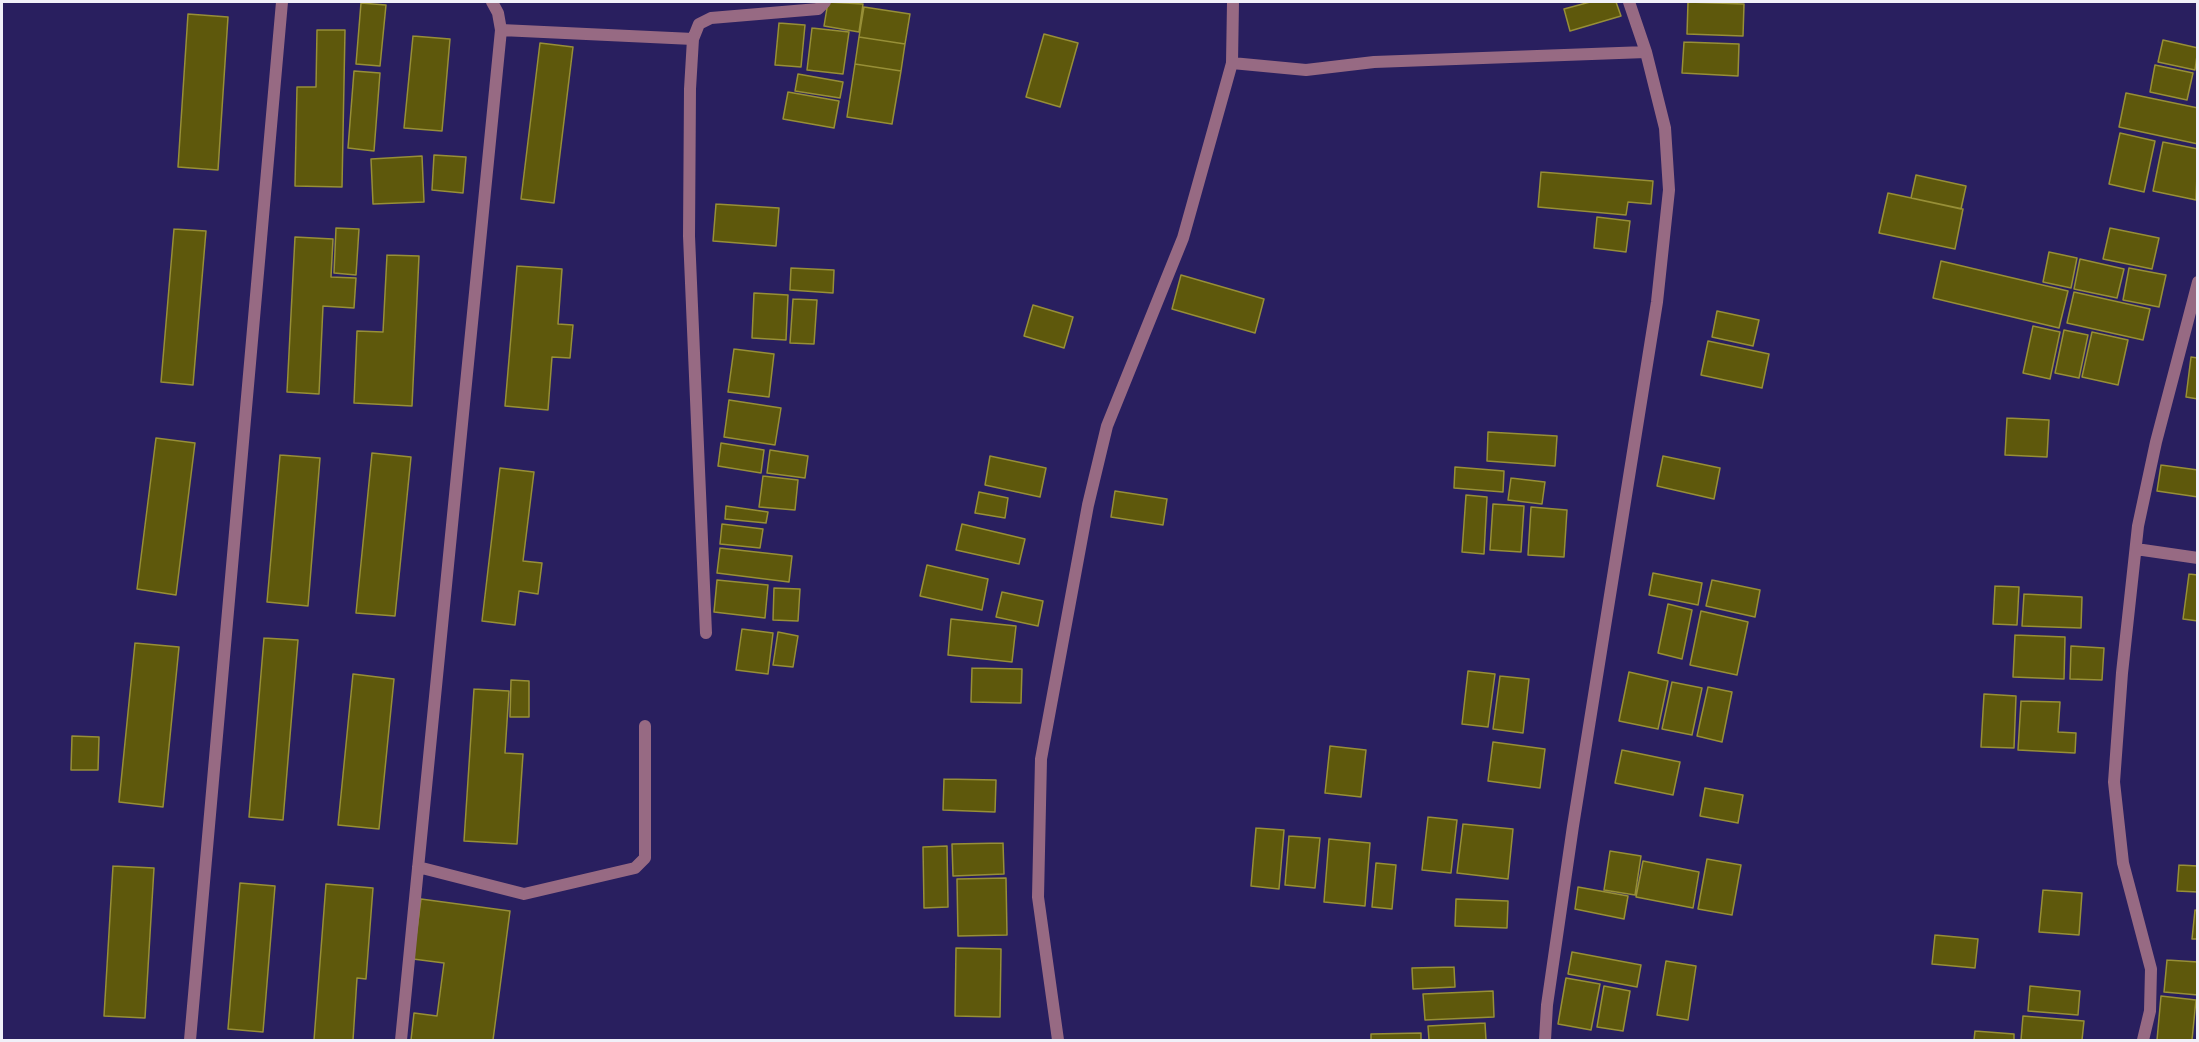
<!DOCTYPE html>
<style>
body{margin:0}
#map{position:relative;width:2199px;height:1042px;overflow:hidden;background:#291f5f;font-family:"Fira Sans",sans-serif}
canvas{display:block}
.frame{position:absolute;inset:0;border:3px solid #f0f0f8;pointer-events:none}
</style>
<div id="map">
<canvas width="2199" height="1042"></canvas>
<div class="frame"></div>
</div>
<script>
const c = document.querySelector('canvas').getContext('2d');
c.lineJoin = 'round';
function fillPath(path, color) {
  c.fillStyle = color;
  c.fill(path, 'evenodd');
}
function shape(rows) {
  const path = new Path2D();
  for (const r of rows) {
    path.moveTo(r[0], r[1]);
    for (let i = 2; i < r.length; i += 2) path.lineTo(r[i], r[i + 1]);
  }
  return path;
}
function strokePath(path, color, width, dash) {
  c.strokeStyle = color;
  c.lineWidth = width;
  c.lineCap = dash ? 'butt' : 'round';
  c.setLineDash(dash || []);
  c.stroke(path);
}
const building = shape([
 [828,2,863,4,859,32,824,26,828,2],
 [1590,2,1616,2,1621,16,1570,31,1564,9,1590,2],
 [1688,2,1744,4,1743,36,1687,34,1688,2],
 [361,3,386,5,380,66,356,64,361,3],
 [864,7,910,14,905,44,859,37,864,7],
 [188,14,228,17,218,170,178,167,188,14],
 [779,23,805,25,801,67,775,65,779,23],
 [812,28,849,32,843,74,807,70,812,28],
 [317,30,345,30,342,187,295,186,297,87,316,87,317,30],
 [1044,34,1078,43,1060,107,1026,97,1044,34],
 [413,36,450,39,442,131,404,128,413,36],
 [859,37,905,44,901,71,855,64,859,37],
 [2163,40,2198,48,2195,70,2158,62,2163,40],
 [1684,42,1739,44,1738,76,1682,73,1684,42],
 [540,43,573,47,554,203,521,199,540,43],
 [855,64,901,71,892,124,847,117,855,64],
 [2155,65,2193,73,2187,100,2150,92,2155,65],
 [354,71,380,73,374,151,348,148,354,71],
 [798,74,843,82,840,98,795,91,798,74],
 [788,92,839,101,834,128,783,119,788,92],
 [2126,93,2198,108,2198,144,2119,127,2126,93],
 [2120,133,2155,141,2144,192,2109,184,2120,133],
 [2163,142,2198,149,2196,200,2153,191,2163,142],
 [434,155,466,157,463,193,432,190,434,155],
 [422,156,424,202,373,204,371,159,422,156],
 [1541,172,1653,181,1651,204,1628,202,1626,215,1538,207,1541,172],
 [1916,175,1966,186,1961,209,1911,198,1916,175],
 [1888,193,1963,209,1955,249,1879,233,1888,193],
 [716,204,779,208,776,246,713,241,716,204],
 [1597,217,1630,221,1626,252,1594,248,1597,217],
 [336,228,359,229,356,275,334,273,336,228],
 [2110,228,2159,238,2152,269,2103,259,2110,228],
 [174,229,206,231,193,385,161,382,174,229],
 [295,237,333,239,331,277,356,278,354,308,323,306,319,394,287,392,295,237],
 [2049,252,2077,258,2071,288,2043,282,2049,252],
 [387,255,419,256,412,406,354,403,357,331,383,332,387,255],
 [2080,259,2124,269,2117,298,2074,289,2080,259],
 [1941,261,2068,291,2059,328,1933,298,1941,261],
 [517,266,562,269,558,324,573,325,570,358,552,357,548,410,505,406,517,266],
 [791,268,834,270,833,293,790,290,791,268],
 [2129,268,2166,275,2159,307,2123,300,2129,268],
 [1181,275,1264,299,1255,333,1172,309,1181,275],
 [2074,292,2150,309,2143,340,2067,323,2074,292],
 [754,293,788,295,786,340,752,338,754,293],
 [793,299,817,300,814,344,790,343,793,299],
 [1033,305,1073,317,1064,348,1024,336,1033,305],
 [1717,311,1759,320,1753,346,1712,337,1717,311],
 [2033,326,2060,332,2050,379,2023,373,2033,326],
 [2064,330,2088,335,2079,378,2055,373,2064,330],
 [2092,332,2128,340,2118,385,2082,377,2092,332],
 [1708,341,1769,354,1762,388,1701,375,1708,341],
 [734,349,774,354,769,397,728,392,734,349],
 [2191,357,2198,358,2198,399,2186,397,2191,357],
 [729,400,781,408,775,445,724,437,729,400],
 [2007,418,2049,420,2047,457,2005,455,2007,418],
 [1488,432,1557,436,1555,466,1487,461,1488,432],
 [156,438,195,443,176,595,137,589,156,438],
 [721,443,764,450,761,473,718,466,721,443],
 [770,450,808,456,805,478,767,473,770,450],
 [372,453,411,457,395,616,356,613,372,453],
 [280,455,320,458,308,606,267,602,280,455],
 [990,456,1046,468,1040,497,985,485,990,456],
 [1663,456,1720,468,1714,499,1657,486,1663,456],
 [2161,465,2198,470,2198,497,2157,491,2161,465],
 [1455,467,1504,471,1503,492,1454,488,1455,467],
 [500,468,534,472,523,561,542,563,538,594,519,591,515,625,482,621,500,468],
 [763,476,798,480,795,510,759,507,763,476],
 [1511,478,1545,482,1542,504,1508,500,1511,478],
 [1115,491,1167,499,1163,525,1111,517,1115,491],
 [979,492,1008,498,1005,518,975,513,979,492],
 [1466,495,1487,497,1484,554,1462,552,1466,495],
 [1493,504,1524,506,1521,552,1490,550,1493,504],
 [726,506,768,512,766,523,725,519,726,506],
 [1531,507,1567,510,1564,557,1528,555,1531,507],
 [722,524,763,529,760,548,720,544,722,524],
 [962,524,1025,539,1019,564,956,550,962,524],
 [720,548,792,556,789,582,717,573,720,548],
 [927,565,988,579,982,610,920,596,927,565],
 [1653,573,1702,583,1698,605,1649,595,1653,573],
 [2189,574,2198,575,2198,621,2183,619,2189,574],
 [717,580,768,585,765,618,714,612,717,580],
 [1712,580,1760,590,1755,617,1706,606,1712,580],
 [1995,586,2019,587,2017,625,1993,624,1995,586],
 [774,588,800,589,798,621,773,620,774,588],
 [1002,592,1043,601,1038,626,996,617,1002,592],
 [2024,594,2082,597,2081,628,2022,626,2024,594],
 [1668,604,1692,610,1682,659,1658,653,1668,604],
 [1701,611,1748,622,1737,675,1690,665,1701,611],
 [951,619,1016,626,1012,662,948,655,951,619],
 [742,629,773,633,768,674,736,670,742,629],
 [778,632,798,636,793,667,773,665,778,632],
 [2015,635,2065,637,2064,679,2013,677,2015,635],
 [264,638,298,640,283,820,249,817,264,638],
 [135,643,179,647,163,807,119,802,135,643],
 [2071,646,2104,648,2102,680,2070,679,2071,646],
 [972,668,1022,669,1021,703,971,702,972,668],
 [1468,671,1495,674,1488,727,1462,724,1468,671],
 [1629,672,1668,681,1658,729,1619,721,1629,672],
 [353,674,394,679,379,829,338,825,353,674],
 [1500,676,1529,679,1523,733,1493,729,1500,676],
 [511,680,529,681,529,717,510,717,511,680],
 [1672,682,1702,688,1692,735,1662,729,1672,682],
 [1708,687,1732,692,1722,742,1697,736,1708,687],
 [474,689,509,691,505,753,523,754,517,844,464,841,474,689],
 [1984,694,2016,696,2014,748,1981,747,1984,694],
 [2021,701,2060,702,2058,732,2076,733,2075,753,2018,750,2021,701],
 [72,736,99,737,98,770,71,770,72,736],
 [1493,742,1545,749,1540,788,1488,781,1493,742],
 [1330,746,1366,750,1361,797,1325,793,1330,746],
 [1622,750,1680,762,1673,795,1615,783,1622,750],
 [944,779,996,780,995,812,943,810,944,779],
 [1705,788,1743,795,1738,823,1700,816,1705,788],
 [1428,817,1457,820,1451,873,1422,870,1428,817],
 [1463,824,1513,829,1508,879,1457,873,1463,824],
 [1256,828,1284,830,1279,889,1251,886,1256,828],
 [1289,836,1320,838,1315,888,1285,885,1289,836],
 [1329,839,1370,843,1365,906,1324,902,1329,839],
 [1003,843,1004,874,953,876,952,844,1003,843],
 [947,846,948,907,924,908,923,847,947,846],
 [1610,851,1641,856,1635,895,1604,890,1610,851],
 [1707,859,1741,865,1732,915,1698,909,1707,859],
 [1643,861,1699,872,1693,908,1636,897,1643,861],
 [1376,863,1396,865,1392,909,1372,907,1376,863],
 [2179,865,2198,866,2198,892,2177,891,2179,865],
 [113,866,154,868,145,1018,104,1016,113,866],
 [1006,878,1007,935,958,936,957,879,1006,878],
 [240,883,275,886,263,1032,228,1029,240,883],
 [326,884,373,888,366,979,357,978,353,1040,314,1040,326,884],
 [1578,887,1628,896,1624,919,1575,909,1578,887],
 [2043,890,2082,893,2079,935,2039,932,2043,890],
 [421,899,510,911,493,1040,411,1040,414,1013,437,1016,444,963,413,959,421,899],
 [1456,899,1508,901,1507,928,1455,926,1456,899],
 [2195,910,2198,911,2198,939,2192,939,2195,910],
 [1935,935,1978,939,1975,968,1932,964,1935,935],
 [956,948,1001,949,1000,1017,955,1016,956,948],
 [1572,952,1641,965,1637,987,1568,974,1572,952],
 [2167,960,2198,962,2198,995,2164,992,2167,960],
 [1666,961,1696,966,1688,1020,1657,1015,1666,961],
 [1454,967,1455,987,1413,989,1412,968,1454,967],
 [1566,978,1600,984,1591,1030,1558,1024,1566,978],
 [1604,986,1630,991,1623,1031,1597,1027,1604,986],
 [2030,986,2080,991,2078,1015,2028,1011,2030,986],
 [1493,991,1494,1017,1425,1020,1423,994,1493,991],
 [2161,996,2196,1000,2192,1040,2157,1040,2161,996],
 [2023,1016,2084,1021,2082,1040,2021,1040,2023,1016],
 [1485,1023,1486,1040,1429,1040,1428,1026,1485,1023],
 [1975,1031,2014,1034,2014,1040,1974,1040,1975,1031],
 [1421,1033,1421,1040,1371,1040,1371,1034,1421,1033]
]);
fillPath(building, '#5e580c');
strokePath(building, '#978f37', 1.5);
strokePath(shape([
 [501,30,693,39],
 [1232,63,1233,2],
 [2136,549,2198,558],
 [706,633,689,236,690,89,693,39,699,24,711,18,818,9,825,2],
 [418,867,524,894,635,868,645,858,645,726],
 [190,1040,282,2],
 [401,1040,501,30,498,13,492,2],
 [1058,1040,1038,897,1041,759,1088,505,1107,426,1183,238,1232,63,1306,70,1374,62,1646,52],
 [1545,1040,1547,1005,1573,826,1657,302,1669,190,1665,128,1646,52,1629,2],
 [2143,1040,2150,1011,2151,969,2123,863,2114,782,2122,673,2138,526,2156,442,2198,282]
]), '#976a83', 12);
</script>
